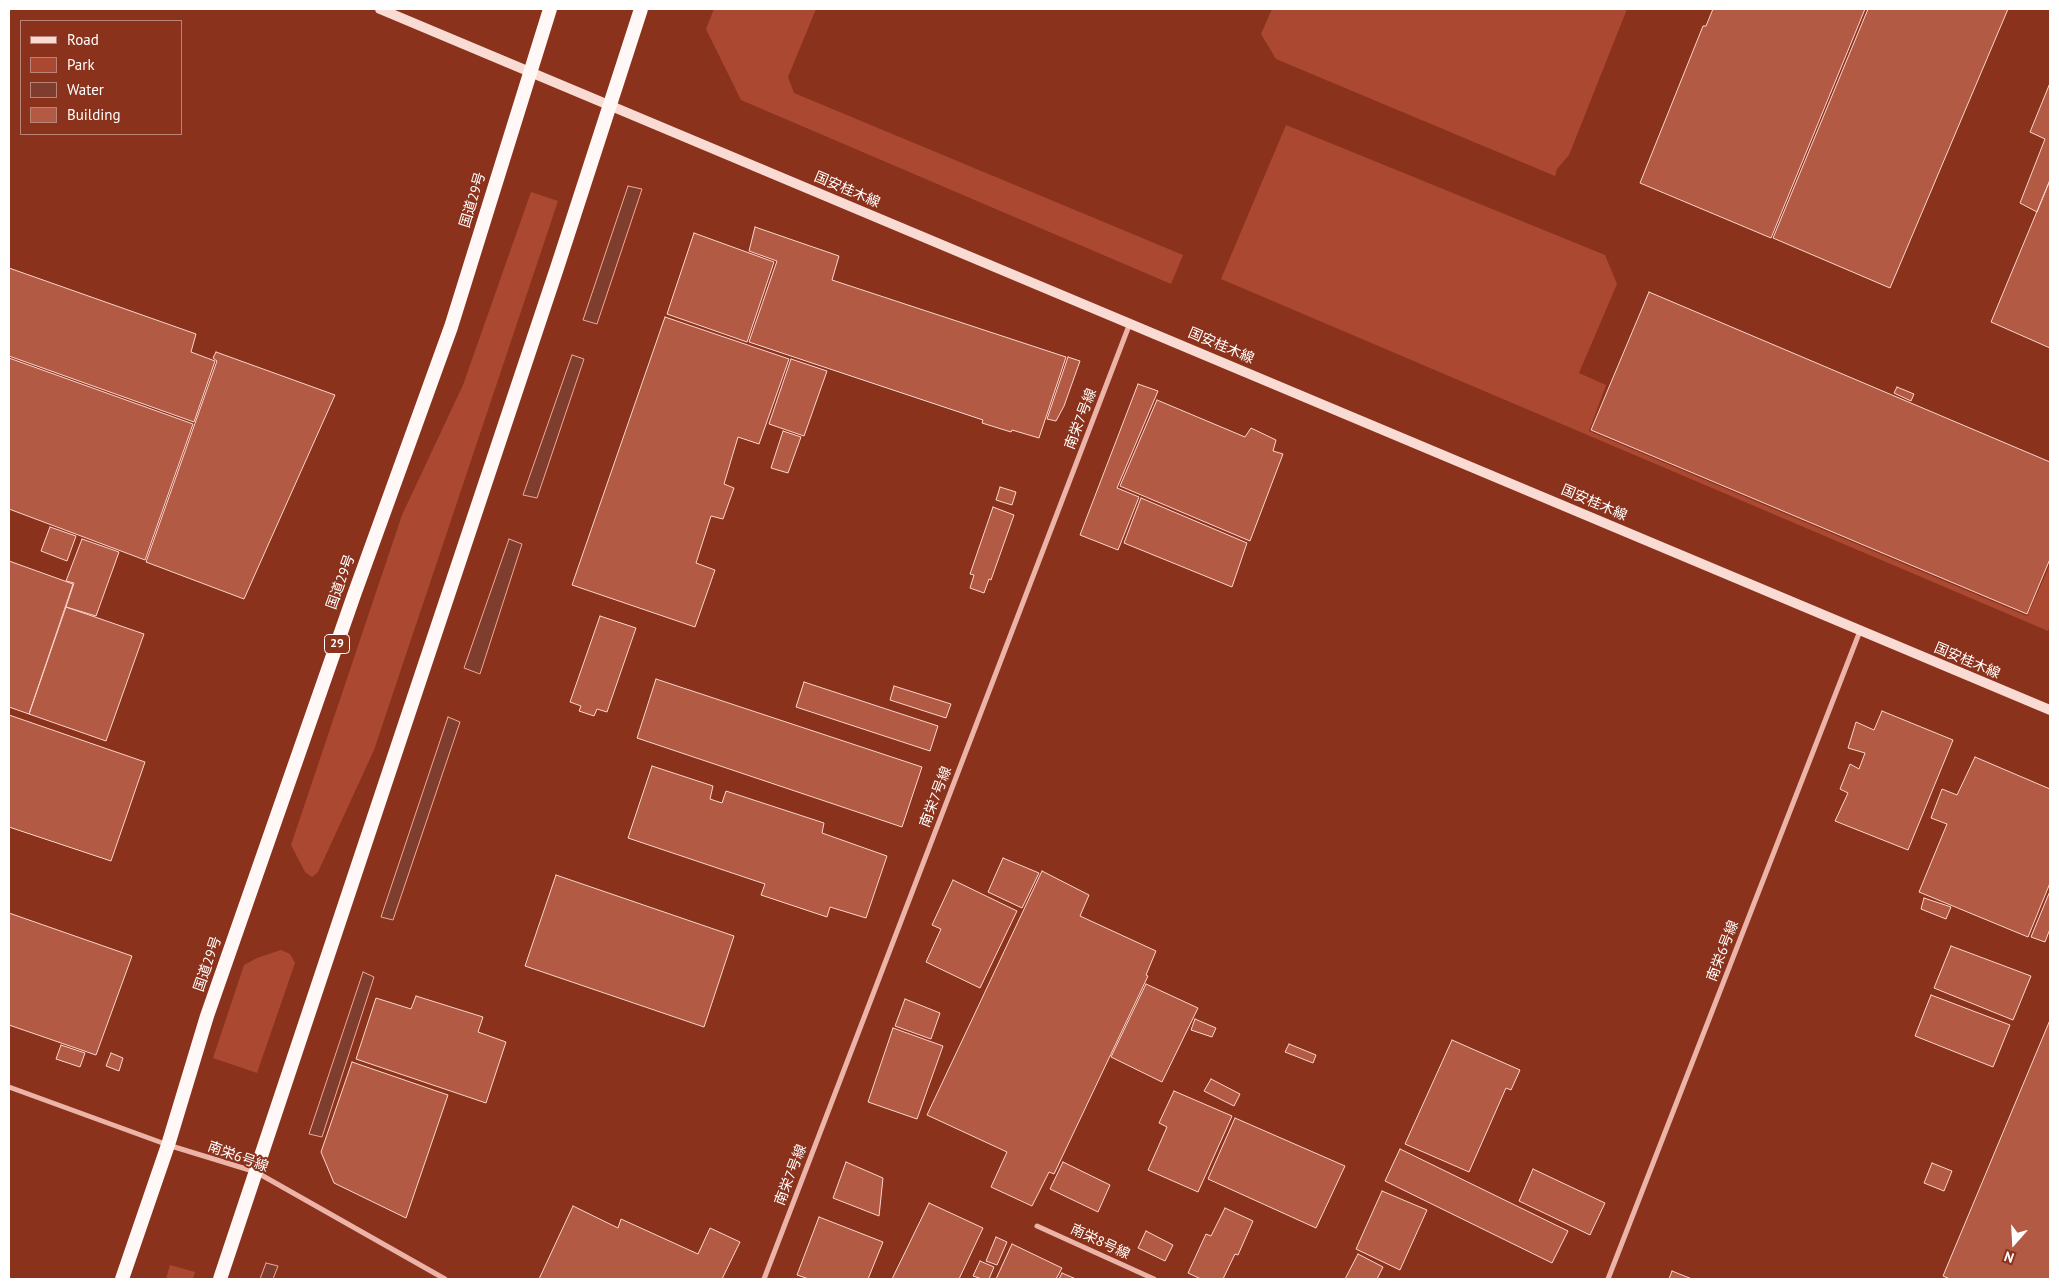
<!DOCTYPE html>
<meta charset="utf-8">
<style>
body{margin:0}
#map{position:relative;width:2059px;height:1288px;overflow:hidden;background:#8b321c;font-family:"PT Sans",sans-serif}
canvas{display:block}
.frame{position:absolute;inset:0;border:10px solid #fff;pointer-events:none}
.legend{position:absolute;left:20px;top:20px;width:162px;height:115px;box-sizing:border-box;background:#8b321c;border:1px solid #b98477;margin:0;padding:6px 9px;list-style:none;font-size:15px;color:#fff}
.legend li{display:flex;align-items:center;gap:10px;height:25px}
.legend b{width:25px;border:1px solid #b98477}
.north{position:absolute;left:1989px;top:1218px;width:50px;height:50px;-webkit-text-stroke:4px #8b321c;paint-order:stroke;rotate:199deg;font-size:14px;font-weight:700;line-height:20px;text-align:center;color:#fff}
.north::after{content:'';display:block;margin:auto;width:18px;height:22px;background:#fff;clip-path:polygon(50% 0,100% 100%,50% 72%,0 100%)}
</style>
<div id="map">
<canvas width="2059" height="1288"></canvas>
<div class="frame"></div>
<ul class="legend">
<li><b style="height:6px;background:#f9dbd4"></b>Road</li>
<li><b style="height:14px;background:#ab4832"></b>Park</li>
<li><b style="height:14px;background:#7f3e2d"></b>Water</li>
<li><b style="height:14px;background:#b35a44"></b>Building</li>
</ul>
<div class="north">N</div>
</div>
<script>
const c = document.querySelector('canvas').getContext('2d');
c.lineJoin = 'round';
function fillPath(path, color) {
  c.fillStyle = color;
  c.fill(path, 'evenodd');
}
function shape(rows) {
  const path = new Path2D();
  for (const r of rows) {
    path.moveTo(r[0], r[1]);
    for (let i = 2; i < r.length; i += 2) path.lineTo(r[i], r[i + 1]);
  }
  return path;
}
function strokePath(path, color, width, dash) {
  c.strokeStyle = color;
  c.lineWidth = width;
  c.lineCap = dash ? 'butt' : 'round';
  c.setLineDash(dash || []);
  c.stroke(path);
}
function write(font, color, halo, rows, align = 'center') {
  c.font = font + ' "PT Sans","Noto Sans JP",sans-serif';
  c.lineWidth = 4;
  c.setLineDash([]);
  c.textBaseline = 'middle';
  c.strokeStyle = halo;
  c.fillStyle = color;
  for (const [text, x, y, turn = 0] of rows) {
    c.save();
    c.translate(x, y);
    c.rotate((+turn || 0) * Math.PI / 180);
    c.textAlign = isNaN(turn) ? turn : align;
    if (halo) c.strokeText(text, 0, 0);
    c.fillText(text, 0, 0);
    c.restore();
  }
}
fillPath(shape([
 [714,9,816,9,788,77,794,93,1183,255,1171,284,741,100,706,29],
 [1272,9,1627,9,1569,155,1557,169,1555,176,1276,59,1261,34],
 [1286,125,1605,255,1617,284,1579,373,1606,385,1589,431,2027,616,2049,567,2050,568,2050,626,2048,631,1221,279],
 [531,192,558,201,374,750,318,872,312,877,305,872,291,845,402,515,463,385],
 [281,950,290,954,295,963,257,1073,213,1058,244,965,257,958],
 [170,1265,195,1272,193,1279,166,1279]
]), '#ab4832');
const water = shape([
 [628,186,642,189,597,324,583,320,628,186],
 [572,355,584,359,537,498,523,495,572,355],
 [509,539,522,544,480,674,464,668,509,539],
 [448,717,460,722,393,920,381,917,448,717],
 [363,972,374,977,322,1137,309,1134,363,972],
 [266,1263,278,1266,273,1279,260,1279,266,1263]
]);
fillPath(water, '#7f3e2d');
strokePath(water, '#eea99b', 1);
const building = shape([
 [1713,9,1865,9,1771,238,1640,183,1703,26,1706,26,1713,9],
 [1868,9,2008,9,1890,288,1773,238,1868,9],
 [2050,83,2050,180,2037,212,2020,203,2045,139,2030,132,2050,83],
 [2050,180,2050,348,1991,322,2050,180],
 [755,227,839,256,832,280,1066,357,1039,438,1012,430,1011,432,982,423,983,420,749,342,777,261,749,251,755,227],
 [694,233,774,262,747,342,667,314,694,233],
 [9,268,196,334,191,352,215,361,194,422,9,356,9,268],
 [1649,292,2050,462,2050,559,2027,614,1591,430,1649,292],
 [665,317,789,359,759,444,738,437,724,484,734,488,723,519,711,516,696,563,715,570,695,627,572,585,665,317],
 [216,352,335,395,244,599,146,562,217,361,213,358,216,352],
 [1068,357,1080,361,1064,406,1056,421,1047,419,1068,357],
 [9,358,193,424,145,560,9,509,9,358],
 [791,359,827,371,804,436,769,424,791,359],
 [1138,384,1158,391,1117,488,1139,497,1118,550,1080,535,1138,384],
 [1897,387,1914,394,1911,401,1894,393,1897,387],
 [1157,400,1245,437,1251,428,1276,440,1273,451,1283,454,1250,541,1120,486,1157,400],
 [783,431,801,437,788,473,771,468,783,431],
 [1000,487,1016,492,1012,505,996,500,1000,487],
 [1141,498,1247,543,1232,587,1124,543,1141,498],
 [993,507,1014,515,991,580,989,579,984,593,970,588,974,575,970,574,993,507],
 [50,527,76,536,67,561,41,551,50,527],
 [82,539,119,552,96,616,66,607,74,583,66,581,82,539],
 [9,561,73,584,29,714,9,707,9,561],
 [66,607,144,634,106,741,29,714,66,607],
 [600,616,636,628,607,712,597,709,594,716,579,711,581,706,570,702,600,616],
 [656,679,922,767,902,827,637,738,656,679],
 [804,682,938,726,930,751,796,707,804,682],
 [894,686,951,704,946,718,890,700,894,686],
 [1882,711,1953,740,1908,850,1835,821,1848,793,1840,789,1850,764,1859,769,1865,753,1848,748,1856,722,1874,730,1882,711],
 [9,715,145,762,111,861,9,827,9,715],
 [1975,757,2050,789,2050,883,2028,937,1919,892,1947,824,1931,818,1942,789,1957,795,1975,757],
 [652,766,713,786,710,799,722,803,726,791,824,823,822,833,887,856,866,918,830,907,827,917,761,895,765,884,628,838,652,766],
 [1003,858,1039,873,1022,908,988,892,1003,858],
 [1042,871,1089,895,1080,916,1156,951,1146,975,1148,976,1054,1174,1049,1172,1032,1206,991,1187,1007,1152,927,1115,1042,871],
 [556,875,734,936,704,1027,525,966,556,875],
 [953,880,1017,911,980,988,926,962,941,929,932,925,953,880],
 [2050,891,2050,929,2045,942,2031,937,2050,891],
 [1924,898,1951,907,1946,919,1921,909,1924,898],
 [9,913,132,956,96,1055,9,1025,9,913],
 [1951,946,2031,976,2013,1020,1934,988,1951,946],
 [1146,984,1198,1008,1162,1082,1111,1057,1146,984],
 [1931,995,2010,1025,1993,1067,1915,1036,1931,995],
 [416,996,483,1017,478,1032,506,1042,486,1103,356,1059,376,998,411,1009,416,996],
 [905,999,940,1013,931,1039,895,1026,905,999],
 [1195,1019,1216,1028,1212,1037,1191,1030,1195,1019],
 [2050,1020,2050,1279,1950,1279,1943,1276,2050,1020],
 [893,1028,943,1046,917,1119,868,1102,893,1028],
 [1452,1040,1520,1070,1511,1090,1506,1088,1469,1172,1405,1144,1452,1040],
 [1289,1044,1316,1055,1313,1063,1285,1052,1289,1044],
 [61,1045,85,1053,80,1067,56,1059,61,1045],
 [111,1053,123,1058,119,1071,106,1066,111,1053],
 [352,1062,448,1095,406,1218,334,1183,321,1152,352,1062],
 [1211,1079,1240,1094,1234,1106,1204,1091,1211,1079],
 [1174,1091,1232,1116,1198,1192,1148,1170,1167,1127,1159,1123,1174,1091],
 [1235,1118,1345,1166,1316,1228,1208,1179,1235,1118],
 [1400,1149,1568,1231,1552,1263,1385,1181,1400,1149],
 [846,1162,883,1178,879,1216,833,1198,846,1162],
 [1063,1162,1110,1185,1098,1212,1050,1189,1063,1162],
 [1932,1163,1952,1171,1944,1191,1924,1183,1932,1163],
 [1533,1169,1605,1203,1590,1235,1519,1201,1533,1169],
 [1382,1191,1427,1210,1400,1270,1356,1249,1382,1191],
 [929,1203,983,1228,959,1279,892,1279,929,1203],
 [573,1206,618,1228,621,1219,698,1254,710,1228,740,1242,722,1279,539,1279,573,1206],
 [1225,1208,1253,1221,1238,1255,1235,1254,1223,1279,1201,1279,1188,1273,1206,1234,1211,1236,1225,1208],
 [819,1217,883,1242,868,1279,809,1279,797,1275,819,1217],
 [1146,1231,1173,1245,1165,1261,1138,1248,1146,1231],
 [996,1237,1007,1242,997,1265,986,1261,996,1237],
 [1012,1244,1062,1268,1056,1279,996,1279,1012,1244],
 [1358,1254,1383,1267,1377,1279,1345,1279,1358,1254],
 [980,1261,994,1267,989,1279,982,1279,973,1276,980,1261],
 [1672,1271,1692,1279,1669,1279,1672,1271],
 [1062,1273,1076,1279,1059,1279,1062,1273]
]);
fillPath(building, '#b35a44');
strokePath(building, '#f9d5cd', 1);
strokePath(shape([
 [9,1087,168,1145,256,1172,445,1279],
 [1037,1226,1154,1279],
 [764,1279,1130,323],
 [1608,1279,1860,631]
]), '#ecb4a8', 5);
strokePath(shape([
 [380,9,2050,710]
]), '#f9dbd4', 10);
strokePath(shape([
 [122,1279,168,1145,207,1016,354,595,451,327,550,9],
 [220,1279,557,268,641,9]
]), '#fff8f6', 14);
for (const [x, y, w] of [
 [337,644,25]
]) {
  const box = new Path2D();
  box.roundRect(x - w / 2, y - 9.5, w, 19, 4);
  c.fillStyle = '#8b321c';
  c.fill(box);
  strokePath(box, '#fff', 1);
}
write('bold 12px', '#fff', null, [
 ["29",337,644]
]);
write('14px', '#fff', '#8b321c', [
 ["国安桂木線",847,190,23],
 ["国道29号",473,200,-73],
 ["国安桂木線",1221,346,23],
 ["南栄7号線",1081,419,-69],
 ["国安桂木線",1594,503,23],
 ["国道29号",341,582,-70],
 ["国安桂木線",1967,661,23],
 ["南栄7号線",936,797,-69],
 ["南栄6号線",1723,951,-69],
 ["国道29号",208,964,-71],
 ["南栄6号線",238,1157,20],
 ["南栄7号線",791,1175,-69],
 ["南栄8号線",1100,1242,25]
]);
</script>
